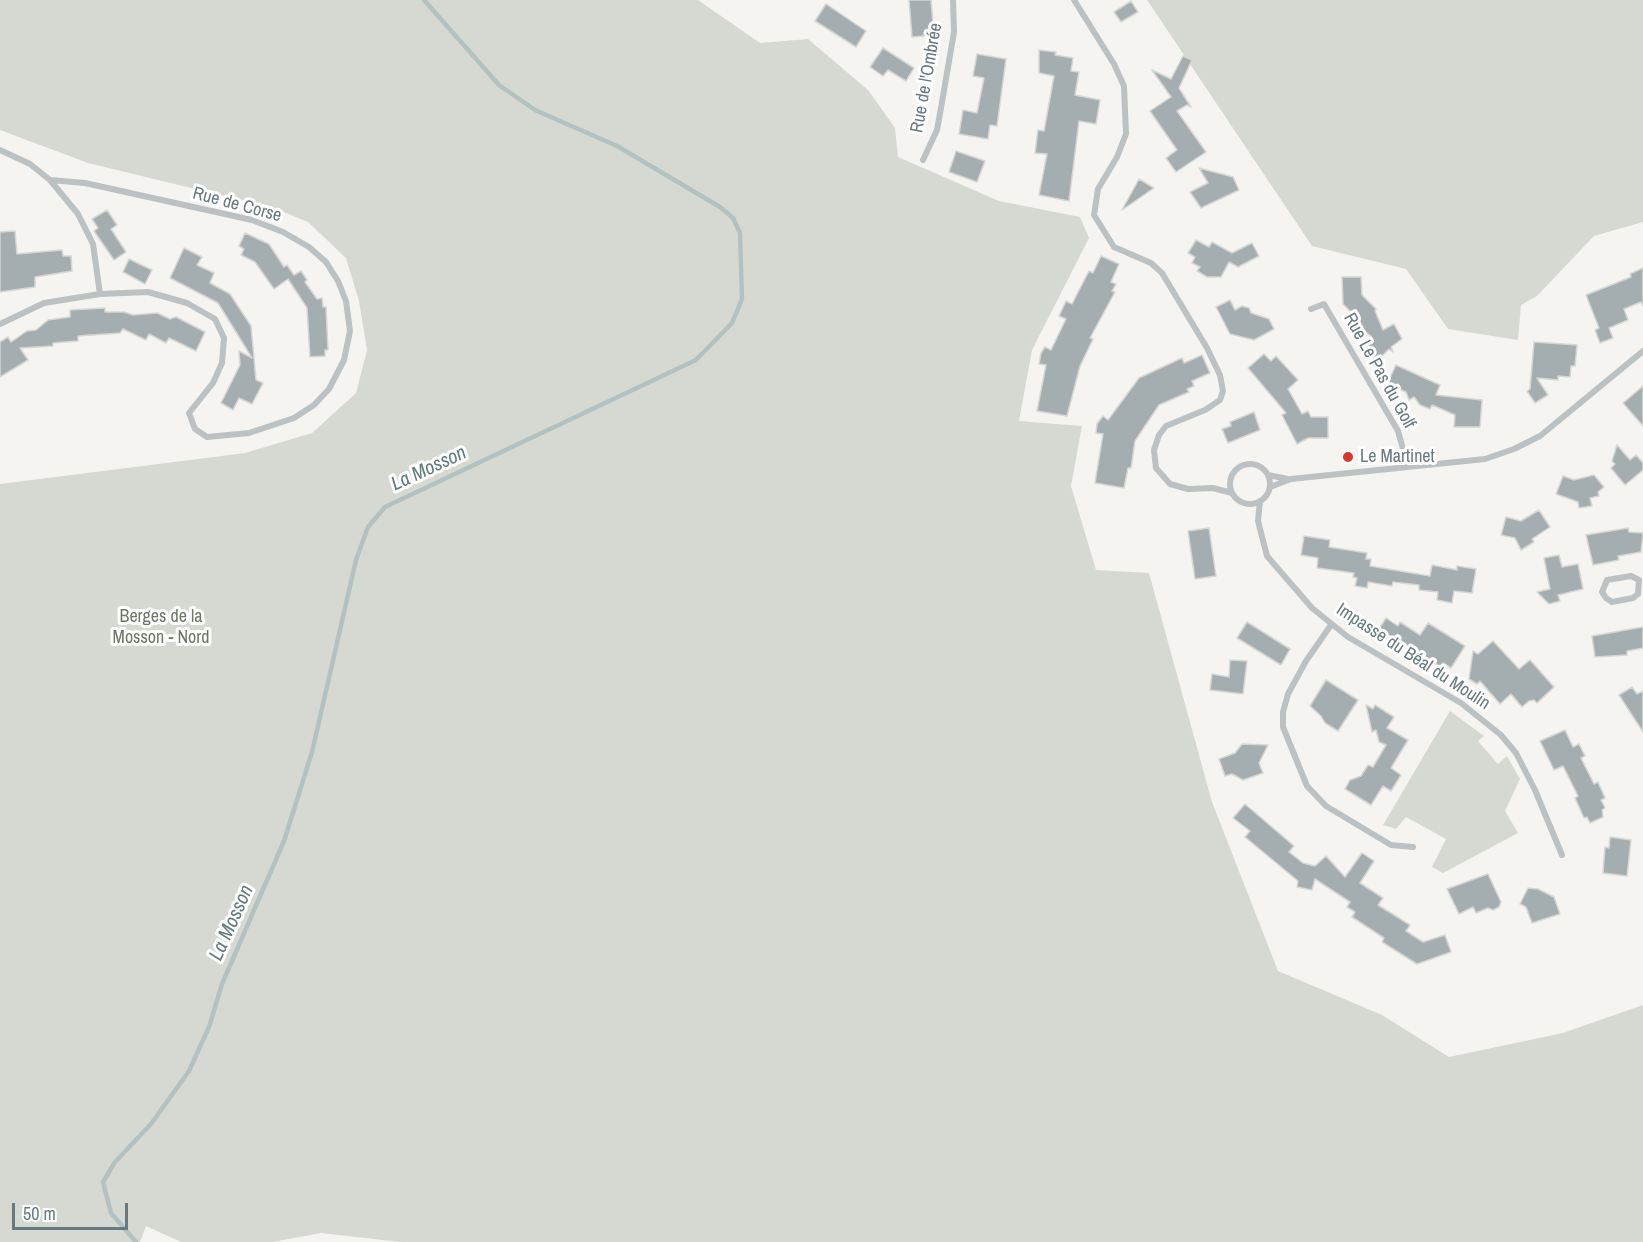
<!DOCTYPE html>
<meta charset="utf-8">
<style>
body{margin:0}
#map{position:relative;width:1643px;height:1242px;overflow:hidden;background:#f5f4f1;font-family:"Archivo Narrow",sans-serif}
canvas{display:block}
.scale{position:absolute;left:12px;top:1203px;width:116px;height:27px;box-sizing:border-box;border:3px solid #667a80;border-top:0;padding-left:8px;font-size:18px;line-height:21px;white-space:nowrap;color:#667a80;-webkit-text-stroke:4px #fff;paint-order:stroke}
</style>
<div id="map">
<canvas width="1643" height="1242"></canvas>
<div class="scale">50 m</div>
</div>
<script>
const c = document.querySelector('canvas').getContext('2d');
c.lineJoin = 'round';
function fillPath(path, color) {
  c.fillStyle = color;
  c.fill(path, 'evenodd');
}
function shape(rows) {
  const path = new Path2D();
  for (const r of rows) {
    if (r.length === 3) {
      path.moveTo(r[0] + r[2], r[1]);
      path.arc(r[0], r[1], r[2], 0, 2 * Math.PI);
      continue;
    }
    path.moveTo(r[0], r[1]);
    for (let i = 2; i < r.length; i += 2) path.lineTo(r[i], r[i + 1]);
  }
  return path;
}
function strokePath(path, color, width, dash) {
  c.strokeStyle = color;
  c.lineWidth = width;
  c.lineCap = dash ? 'butt' : 'round';
  c.setLineDash(dash || []);
  c.stroke(path);
}
function write(font, color, halo, rows, align = 'center') {
  c.font = font + ' "Archivo Narrow",sans-serif';
  c.lineWidth = 6;
  c.setLineDash([]);
  c.textBaseline = 'middle';
  c.strokeStyle = halo;
  c.fillStyle = color;
  for (const [text, x, y, turn = 0] of rows) {
    c.save();
    c.translate(x, y);
    c.rotate((+turn || 0) * Math.PI / 180);
    c.textAlign = isNaN(turn) ? turn : align;
    if (halo) c.strokeText(text, 0, 0);
    c.fillText(text, 0, 0);
    c.restore();
  }
}
fillPath(shape([
 [0,0,698,0,760,43,808,39,868,90,895,128,898,157,999,201,1080,217,1089,238,1032,350,1019,421,1082,426,1071,486,1096,570,1149,573,1212,802,1278,971,1382,1015,1449,1057,1563,1033,1643,1005,1643,1242,401,1242,321,1233,273,1242,181,1242,146,1226,140,1242,0,1242,0,484,245,453,312,433,356,393,367,350,359,301,346,258,308,222,274,208,88,163,0,130],
 [1147,0,1643,0,1643,222,1594,236,1537,296,1521,305,1518,340,1448,329,1406,269,1312,246],
 [1450,711,1484,736,1478,741,1498,764,1507,756,1520,779,1505,811,1518,833,1443,873,1432,867,1446,839,1406,817,1396,829,1383,825]
]), '#d6d9d1');
strokePath(shape([
 [136,1242,111,1213,103,1182,115,1162,151,1124,189,1071,209,1027,222,984,284,841,312,752,356,560,368,527,385,507,696,360,732,323,742,299,740,233,733,218,720,207,617,146,535,110,499,85,424,0]
]), '#b2c2c3', 4.5);
const building = shape([
 [909,0,931,0,934,35,912,37,909,0],
 [1131,1,1138,12,1121,22,1114,12,1131,1],
 [826,4,866,31,856,47,815,21,826,4],
 [883,48,914,68,906,81,888,70,883,76,870,67,883,48],
 [1039,50,1056,52,1055,55,1073,58,1071,71,1079,72,1075,95,1100,100,1096,124,1079,121,1069,201,1039,195,1047,154,1035,153,1038,130,1044,131,1054,76,1039,73,1039,50],
 [977,54,1006,59,997,126,990,125,988,139,959,134,963,110,977,113,984,78,973,76,977,54],
 [1183,56,1192,60,1179,88,1191,107,1187,105,1177,111,1206,152,1176,172,1166,158,1177,150,1150,111,1171,97,1152,70,1171,79,1183,56],
 [956,151,985,161,977,182,949,172,956,151],
 [1199,168,1233,177,1239,190,1201,208,1190,192,1208,183,1199,168],
 [1139,179,1154,188,1122,210,1139,179],
 [107,210,117,225,111,229,126,252,114,260,94,231,98,228,92,219,107,210],
 [15,231,17,254,62,250,63,256,71,256,72,271,35,277,35,287,0,292,0,232,15,231],
 [245,233,269,244,284,267,287,265,294,275,301,271,307,280,305,282,317,299,322,298,323,307,326,307,328,350,325,350,325,356,310,357,307,308,288,279,274,289,255,262,241,255,244,249,239,246,245,233],
 [1196,240,1209,247,1212,242,1232,253,1252,243,1259,256,1238,267,1229,262,1221,277,1207,277,1197,271,1200,267,1192,263,1195,257,1188,253,1196,240],
 [184,248,202,257,197,265,214,273,210,283,230,294,251,326,256,380,263,383,252,404,239,398,233,410,221,403,240,365,239,351,252,358,218,303,170,278,184,248],
 [1101,256,1119,264,1111,282,1116,284,1112,291,1115,292,1090,338,1093,339,1080,366,1067,416,1037,411,1046,365,1039,364,1041,353,1045,347,1051,350,1066,319,1059,316,1066,301,1072,304,1089,271,1093,273,1101,256],
 [129,259,152,270,145,284,123,272,129,259],
 [1643,268,1643,306,1641,302,1624,309,1628,320,1609,328,1613,338,1600,343,1595,330,1599,328,1586,295,1631,277,1630,274,1643,268],
 [1342,277,1361,277,1362,295,1376,309,1375,311,1383,330,1394,324,1402,339,1391,347,1393,352,1389,349,1374,364,1362,341,1371,336,1353,323,1357,318,1343,304,1342,277],
 [1230,300,1235,310,1242,306,1249,308,1251,313,1269,319,1274,329,1254,340,1230,334,1216,307,1230,300],
 [105,308,105,312,124,312,133,315,157,313,170,319,176,317,205,332,196,351,169,338,166,343,149,334,146,340,123,329,120,333,78,336,78,341,53,343,53,346,20,348,28,360,0,377,0,342,8,337,11,342,27,331,36,330,48,320,70,317,70,310,105,308],
 [1534,342,1577,345,1575,366,1571,366,1570,377,1558,376,1558,380,1537,378,1548,395,1535,403,1527,391,1530,389,1534,342],
 [1264,354,1271,361,1276,356,1298,380,1288,389,1302,414,1308,411,1311,417,1328,417,1328,438,1308,438,1297,444,1282,415,1286,413,1248,368,1264,354],
 [1202,355,1210,373,1192,381,1194,386,1187,389,1189,392,1159,405,1135,441,1131,468,1128,468,1124,488,1095,483,1103,434,1096,433,1097,424,1103,416,1108,420,1139,378,1182,358,1184,363,1202,355],
 [1396,365,1440,385,1436,395,1482,400,1480,427,1454,427,1455,415,1432,405,1430,409,1420,405,1414,397,1409,400,1406,392,1387,384,1396,365],
 [1643,386,1643,426,1623,403,1643,386],
 [1254,412,1260,430,1228,443,1222,429,1231,426,1230,422,1254,412],
 [1617,445,1630,460,1636,455,1643,463,1643,470,1625,485,1611,468,1615,464,1612,461,1617,445],
 [1594,475,1604,487,1598,492,1599,496,1590,498,1592,506,1579,508,1578,502,1556,494,1563,476,1574,480,1594,475],
 [1539,510,1550,527,1532,539,1534,542,1521,550,1515,538,1501,535,1506,517,1521,521,1539,510],
 [1209,528,1216,576,1195,579,1188,531,1209,528],
 [1628,528,1629,532,1643,533,1641,552,1618,556,1619,560,1593,565,1586,535,1628,528],
 [1304,536,1330,540,1329,547,1367,553,1366,559,1371,559,1370,566,1430,576,1432,565,1457,570,1457,566,1476,569,1472,593,1454,591,1452,603,1437,600,1438,592,1419,590,1419,585,1393,582,1392,586,1368,582,1367,588,1355,586,1357,578,1353,577,1354,573,1317,568,1318,558,1301,555,1304,536],
 [1559,555,1562,567,1578,564,1583,589,1558,595,1560,601,1549,604,1537,592,1550,589,1544,558,1559,555],
 [1386,618,1398,626,1400,622,1420,635,1428,623,1465,646,1451,668,1443,663,1441,667,1379,629,1386,618],
 [1247,622,1290,649,1281,665,1237,638,1247,622],
 [1643,627,1643,648,1627,651,1627,655,1595,657,1592,636,1643,627],
 [1493,641,1519,669,1530,660,1554,687,1537,703,1534,700,1529,701,1522,707,1511,694,1500,704,1480,681,1477,684,1469,679,1473,651,1478,654,1493,641],
 [1230,660,1247,661,1243,694,1210,690,1212,674,1229,677,1230,660],
 [1326,680,1358,700,1338,731,1325,723,1321,716,1310,706,1326,680],
 [1632,687,1637,694,1643,691,1643,732,1619,695,1632,687],
 [1366,705,1373,709,1375,705,1394,717,1387,728,1408,740,1391,768,1401,775,1391,791,1383,786,1371,805,1345,789,1350,780,1361,776,1368,765,1373,767,1386,745,1379,742,1376,730,1372,732,1366,705],
 [1565,730,1573,747,1579,744,1585,756,1581,758,1594,784,1598,782,1605,798,1601,800,1605,808,1602,810,1603,817,1590,823,1587,817,1584,818,1575,798,1578,796,1563,766,1554,770,1540,741,1565,730],
 [1242,744,1268,745,1259,763,1263,773,1243,780,1232,774,1225,776,1219,759,1235,753,1242,744],
 [1245,804,1294,846,1289,852,1303,863,1315,866,1326,856,1345,877,1362,853,1374,861,1360,883,1383,898,1378,905,1410,925,1406,931,1423,942,1445,935,1451,952,1417,964,1382,942,1384,938,1352,917,1355,912,1347,907,1350,902,1315,879,1312,890,1297,887,1298,881,1245,837,1250,831,1233,818,1245,804],
 [1610,837,1631,840,1627,876,1603,873,1605,847,1609,848,1610,837],
 [1488,874,1501,902,1499,907,1493,910,1488,908,1476,913,1473,907,1459,914,1447,889,1488,874],
 [1528,888,1538,889,1554,897,1560,914,1532,923,1526,907,1520,904,1528,888]
]);
fillPath(building, '#a4aeb0');
strokePath(building, '#d6d6d4', 1.5);
strokePath(shape([
 [1074,0,1114,64,1124,86,1126,134,1117,157,1098,189,1094,215,1114,247,1151,263,1162,273,1207,348,1220,375,1223,391,1220,400,1205,410,1166,426,1159,435,1154,450,1156,468,1170,484,1188,489,1213,488,1232,493],
 [0,150,30,164,50,180,78,214,93,244,100,294],
 [923,160,937,130,941,108,954,32,953,0],
 [1311,309,1324,304,1398,431,1408,467],
 [0,324,44,303,100,294,148,292,187,303,215,319,224,338,222,363,213,383,189,413,195,429,207,437,249,433,294,418,314,405,329,389,344,360,350,331,346,301,338,281,326,262,309,247,283,232,252,220,85,183,50,180],
 [1250,484,20],
 [1268,475,1288,479],
 [1270,487,1291,479,1485,459,1514,449,1540,436,1643,351],
 [1260,501,1258,521,1267,556,1312,608,1348,637,1461,703,1501,735,1516,753,1535,790,1562,855],
 [1631,576,1639,580,1638,594,1633,598,1612,602,1606,598,1602,592,1607,580,1631,576],
 [1331,625,1306,661,1288,694,1283,712,1283,727,1307,786,1326,806,1391,845,1413,847]
]), '#bcc1c3', 6);
for (const [x, y, r, color] of [
 [1348,457,6,"#d63530"]
]) {
  const dot = new Path2D();
  dot.arc(x, y, r, 0, 2 * Math.PI);
  c.fillStyle = color;
  c.fill(dot);
  strokePath(dot, '#fff', 2);
}
write('18px', '#667a80', '#fff', [
 ["Rue de l'Ombrée",927,78,-80],
 ["Rue de Corse",237,205,15],
 ["Rue Le Pas du Golf",1379,371,61],
 ["Impasse du Béal du Moulin",1413,657,33]
]);
write('18px', '#667a80', '#fff', [
 ["Le Martinet",1360,457]
], 'left');
write('18px', '#6c7864', '#fff', [
 ["Berges de la",161,617],
 ["Mosson - Nord",161,638]
]);
write('italic 20px', '#627b7d', '#fff', [
 ["La Mosson",429,469,-25],
 ["La Mosson",232,923,-66]
]);
</script>
